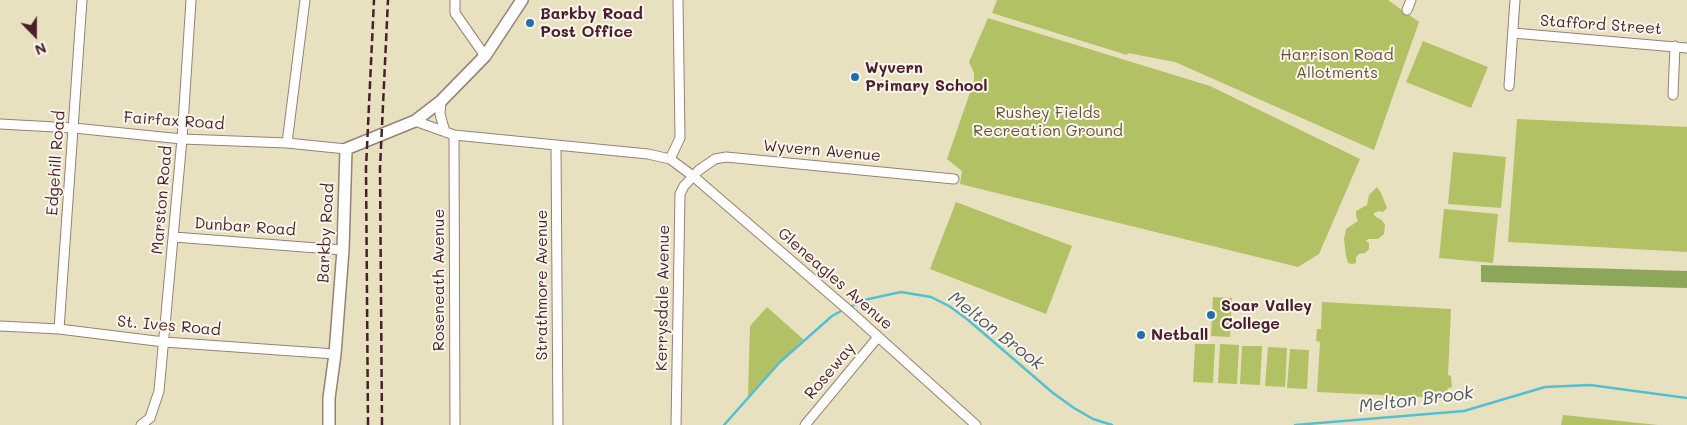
<!DOCTYPE html>
<style>
body{margin:0}
#map{position:relative;width:1687px;height:425px;overflow:hidden;background:#e8e1bf;font-family:Mali,sans-serif}
canvas{display:block}
.north{position:absolute;left:10px;top:10px;width:50px;height:50px;-webkit-text-stroke:4px #fbf7ec;paint-order:stroke;rotate:158deg;font-size:14px;font-weight:700;line-height:20px;text-align:center;color:#4a1f2b}
.north::after{content:'';display:block;margin:auto;width:18px;height:22px;background:#4a1f2b;clip-path:polygon(50% 0,100% 100%,50% 72%,0 100%)}
</style>
<div id="map">
<canvas width="1687" height="425"></canvas>
<div class="north">N</div>
</div>
<script>
const c = document.querySelector('canvas').getContext('2d');
c.lineJoin = 'round';
function fillPath(path, color) {
  c.fillStyle = color;
  c.fill(path, 'evenodd');
}
function shape(rows) {
  const path = new Path2D();
  for (const r of rows) {
    path.moveTo(r[0], r[1]);
    for (let i = 2; i < r.length; i += 2) path.lineTo(r[i], r[i + 1]);
  }
  return path;
}
function strokePath(path, color, width, dash) {
  c.strokeStyle = color;
  c.lineWidth = width;
  c.lineCap = dash ? 'butt' : 'round';
  c.setLineDash(dash || []);
  c.stroke(path);
}
function write(font, color, halo, rows, align = 'center') {
  c.font = font + ' Mali,sans-serif';
  c.lineWidth = 4;
  c.setLineDash([]);
  c.textBaseline = 'middle';
  c.strokeStyle = halo;
  c.fillStyle = color;
  for (const [text, x, y, turn = 0] of rows) {
    c.save();
    c.translate(x, y);
    c.rotate((+turn || 0) * Math.PI / 180);
    c.textAlign = isNaN(turn) ? turn : align;
    if (halo) c.strokeText(text, 0, 0);
    c.fillText(text, 0, 0);
    c.restore();
  }
}
fillPath(shape([
 [997,0,1388,0,1419,22,1374,150,1175,62,1128,53,1127,55,992,13],
 [988,18,1210,86,1360,159,1319,254,1298,267,960,184,962,171,947,159,974,81,974,73,969,62],
 [1423,41,1488,67,1471,108,1406,82],
 [1517,119,1687,127,1687,252,1508,242],
 [1453,152,1506,157,1501,208,1448,204],
 [1377,187,1381,193,1387,208,1383,212,1379,211,1374,213,1374,215,1376,217,1382,220,1385,225,1384,234,1378,239,1368,239,1366,241,1369,243,1369,249,1365,253,1359,254,1356,257,1356,263,1352,264,1348,263,1346,256,1344,239,1346,229,1358,221,1356,216,1356,211,1367,205,1369,195],
 [956,202,1072,246,1046,314,930,269],
 [1444,209,1498,214,1493,263,1439,258],
 [1213,297,1232,298,1230,337,1211,336],
 [1322,302,1451,309,1448,375,1451,376,1452,387,1448,388,1447,398,1317,392,1320,342,1316,341,1317,329,1321,329],
 [767,307,804,340,780,362,748,397,750,326],
 [1195,344,1215,344,1213,383,1193,382],
 [1220,344,1239,345,1237,384,1218,383],
 [1242,346,1262,346,1260,385,1240,384],
 [1268,347,1287,348,1285,387,1265,386],
 [1290,349,1309,350,1307,389,1287,388],
 [1563,415,1658,425,1561,425]
]), '#b2c164');
fillPath(shape([
 [1481,265,1687,271,1687,288,1481,282]
]), '#8da75a');
strokePath(shape([
 [850,307,864,300,901,292,931,297,949,306,967,319,1053,393,1074,408,1093,419,1112,425],
 [724,425,780,362,832,316,845,309],
 [1295,425,1464,411,1545,387,1590,385,1687,398]
]), '#55bfd2', 2.5);
const minor = shape([
 [455,0,455,13,485,56],
 [1407,10,1411,0],
 [1513,33,1687,48],
 [1509,86,1515,0],
 [1673,95,1675,46],
 [441,101,440,114,445,132],
 [415,121,454,135,648,154,670,159,693,176,854,315,976,425],
 [0,124,74,128,182,139,287,143,346,149],
 [454,135,455,425],
 [287,143,305,0],
 [556,145,558,425],
 [670,159,680,138,678,0],
 [174,237,343,250],
 [0,326,59,329,164,342,335,354],
 [59,329,82,0],
 [141,425,150,418,159,391,182,139,191,0],
 [676,425,680,194,684,186,699,170,715,159,726,157,954,179],
 [805,425,878,337]
]);
const tertiary = shape([
 [329,425,329,398,335,354,343,250,346,149,415,121,441,101,485,56,522,0]
]);
strokePath(minor, '#998075', 11);
strokePath(tertiary, '#998075', 14);
strokePath(minor, '#fff', 9);
strokePath(tertiary, '#fff', 11);
strokePath(shape([
 [368,425,366,168,374,0],
 [382,425,380,168,388,0]
]), '#4a1f2b', 2.5, [8, 4]);
for (const [x, y, r, color] of [
 [530,23,5,"#1f6fb2"],
 [855,77,5,"#1f6fb2"],
 [1211,315,5,"#1f6fb2"],
 [1141,335,5,"#1f6fb2"]
]) {
  const dot = new Path2D();
  dot.arc(x, y, r, 0, 2 * Math.PI);
  c.fillStyle = color;
  c.fill(dot);
  strokePath(dot, '#fbf7ec', 2);
}
write('bold 16px', '#4a1f2b', '#fbf7ec', [
 ["Barkby Road",540,14],
 ["Post Office",540,32],
 ["Wyvern",865,68],
 ["Primary School",865,86],
 ["Soar Valley",1221,306],
 ["College",1221,324],
 ["Netball",1151,335]
], 'left');
write('16px', '#4a1f2b', '#fbf7ec', [
 ["Stafford Street",1601,25,4],
 ["Fairfax Road",174,121,4],
 ["Wyvern Avenue",822,151,5],
 ["Edgehill Road",56,163,-86],
 ["Marston Road",162,200,-85],
 ["Dunbar Road",245,227,4],
 ["Barkby Road",326,233,-87],
 ["Gleneagles Avenue",835,279,41],
 ["Roseneath Avenue",439,280,-90],
 ["Strathmore Avenue",542,285,-90],
 ["Kerrysdale Avenue",663,298,-89],
 ["St. Ives Road",169,326,5],
 ["Roseway",830,371,-50]
]);
write('16px', '#69503c', '#fbf7ec', [
 ["Harrison Road",1337,55],
 ["Allotments",1337,73],
 ["Rushey Fields",1048,113],
 ["Recreation Ground",1048,131]
]);
write('italic 18px', '#4e5765', '#fbf7ec', [
 ["Melton Brook",996,331,38],
 ["Melton Brook",1416,400,-7]
]);
</script>
